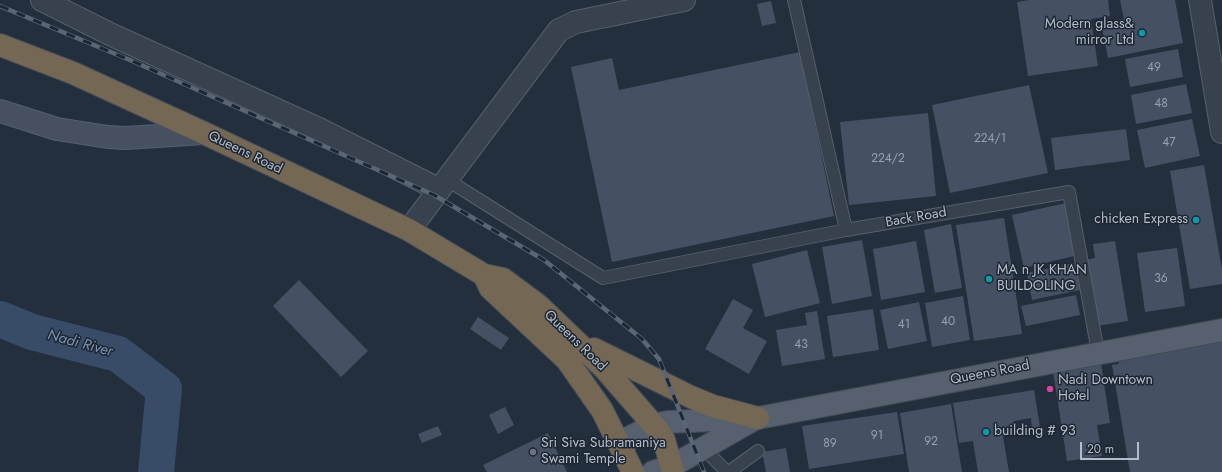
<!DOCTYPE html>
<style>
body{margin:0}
#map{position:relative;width:1222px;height:472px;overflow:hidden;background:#242f3e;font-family:Jost,sans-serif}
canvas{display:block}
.scale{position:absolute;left:1080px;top:442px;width:59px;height:18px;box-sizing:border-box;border:2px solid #b4bcc9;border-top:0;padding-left:5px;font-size:12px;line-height:14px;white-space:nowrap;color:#b4bcc9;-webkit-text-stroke:3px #1d2633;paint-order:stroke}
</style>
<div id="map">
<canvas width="1222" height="472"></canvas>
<div class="scale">20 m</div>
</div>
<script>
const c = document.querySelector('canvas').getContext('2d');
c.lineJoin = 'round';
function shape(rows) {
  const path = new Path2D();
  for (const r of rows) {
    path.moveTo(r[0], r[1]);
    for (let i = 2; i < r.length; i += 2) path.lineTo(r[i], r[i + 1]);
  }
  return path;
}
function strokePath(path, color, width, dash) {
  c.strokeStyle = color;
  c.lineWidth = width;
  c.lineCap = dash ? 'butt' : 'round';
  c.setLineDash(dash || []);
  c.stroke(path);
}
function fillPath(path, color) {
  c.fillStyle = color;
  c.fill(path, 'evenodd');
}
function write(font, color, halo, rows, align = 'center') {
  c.font = font + ' Jost,sans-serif';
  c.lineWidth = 3;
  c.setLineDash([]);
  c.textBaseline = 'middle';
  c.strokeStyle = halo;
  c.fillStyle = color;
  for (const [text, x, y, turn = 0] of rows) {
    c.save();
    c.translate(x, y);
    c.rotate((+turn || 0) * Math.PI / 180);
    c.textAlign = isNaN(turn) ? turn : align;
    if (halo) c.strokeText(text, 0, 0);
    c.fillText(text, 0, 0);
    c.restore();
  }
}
strokePath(shape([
 [0,319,32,332,118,354,164,389,156,472]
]), '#394c67', 36);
fillPath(shape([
 [1029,0,1108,0,1110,16,1091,19,1098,66,1028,76,1017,2],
 [1120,0,1175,0,1183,43,1108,58,1101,23,1124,19],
 [771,1,776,23,762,26,757,4],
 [1178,49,1183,77,1130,87,1125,59],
 [800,52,834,216,612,262,571,67,612,58,619,90],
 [1186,84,1192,113,1136,124,1131,95],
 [1029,85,1048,173,950,193,932,105],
 [928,113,936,196,849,205,840,122],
 [1192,119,1200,156,1145,168,1137,130],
 [1126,129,1130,160,1055,170,1051,138],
 [1204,165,1222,270,1222,284,1190,289,1170,171],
 [1066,203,1078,255,1024,268,1012,215],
 [1004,218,1022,334,974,341,956,225],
 [951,224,962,288,935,293,924,230],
 [862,240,872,296,832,304,822,247],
 [916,241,925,292,881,300,873,249],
 [1115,241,1128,321,1097,326,1085,260,1095,258,1093,244],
 [1177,248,1185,306,1145,312,1137,253],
 [807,250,820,303,765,317,752,264],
 [1074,263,1080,290,1032,300,1027,273],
 [299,280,368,351,341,377,273,306],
 [1076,295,1080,315,1026,326,1021,306],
 [963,296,970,340,932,347,925,303],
 [733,299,753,310,743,328,767,341,749,374,705,349],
 [919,302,927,341,888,349,880,310],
 [873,309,879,350,833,357,827,316],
 [817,311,825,359,782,366,776,330,807,325,805,313],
 [478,317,509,338,501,350,470,329],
 [1222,336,1222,472,1130,472,1112,365,1119,364,1117,353],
 [1101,363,1110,423,1097,425,1102,456,1067,461,1053,371],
 [1034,390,1040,427,1032,429,1031,418,1014,421,1016,434,1003,436,1009,472,978,472,973,441,959,443,953,403],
 [951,404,962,472,909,472,900,413],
 [505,407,514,425,498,434,489,415],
 [897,412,904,454,809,469,802,426],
 [438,426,442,435,422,443,418,434],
 [548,433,567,472,487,472,483,465],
 [786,448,790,472,766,472,762,452]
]), '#455162');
const lane = shape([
 [794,0,846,230],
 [446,179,603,278,846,230,1069,192,1098,352],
 [703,448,727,472],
 [729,472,758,451]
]);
const street = shape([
 [42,0,112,35,321,130,438,189],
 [1200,0,1222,132],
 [409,230,559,30,576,22,684,0]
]);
const secondary = shape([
 [0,111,57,129,108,137,126,138,204,133]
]);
const primary = shape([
 [624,453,624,444,628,438,654,425,668,422,758,418,1222,330],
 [653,472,672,466,753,420]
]);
const highway = shape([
 [0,45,73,73,204,133,409,230,484,275,503,279,538,305,604,368,658,430,664,440,673,472],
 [484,275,490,288,567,360,602,410,633,472],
 [594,349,691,397,713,406,758,418]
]);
strokePath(lane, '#565f6c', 14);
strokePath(street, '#565f6c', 24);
strokePath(secondary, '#565f6c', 24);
strokePath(primary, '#414a57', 24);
strokePath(highway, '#434c59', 24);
strokePath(lane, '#38414e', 12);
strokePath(street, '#38414e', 22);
strokePath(secondary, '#465061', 22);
strokePath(primary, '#56606e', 22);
strokePath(highway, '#746855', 22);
const rail = shape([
 [0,6,130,60,434,195,544,260,642,339,659,359,704,472]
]);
strokePath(rail, '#5a6575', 4.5);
strokePath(rail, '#1d2633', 3, [9]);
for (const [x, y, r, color] of [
 [1142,33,4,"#0f9aa8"],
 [1196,220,4,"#0f9aa8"],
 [989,279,4,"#0f9aa8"],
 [1050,389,4,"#d1479c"],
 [986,432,4,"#0f9aa8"],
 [533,452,4,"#6b7280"]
]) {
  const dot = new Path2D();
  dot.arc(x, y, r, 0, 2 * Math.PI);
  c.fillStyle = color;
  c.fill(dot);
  strokePath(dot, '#1d2633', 1.5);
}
write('12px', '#98a1af', null, [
 ["49",1154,68],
 ["48",1161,104],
 ["224/1",990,139],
 ["47",1169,143],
 ["224/2",888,159],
 ["36",1161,279],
 ["40",948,322],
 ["41",904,325],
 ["43",801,345],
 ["91",877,436],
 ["92",931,442],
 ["89",830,444]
]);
write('14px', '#b4bcc9', '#1d2633', [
 ["Modern glass&",1134,25,"right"],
 ["mirror Ltd",1134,41,"right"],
 ["chicken Express",1188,220,"right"],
 ["MA n JK KHAN",997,271],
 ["BUILDOLING",997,287],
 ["Nadi Downtown",1058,381],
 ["Hotel",1058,397],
 ["building # 93",994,432],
 ["Sri Siva Subramaniya",541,444],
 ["Swami Temple",541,460]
], 'left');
write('14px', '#b4bcc9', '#1d2633', [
 ["Queens Road",245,153,26],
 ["Back Road",916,218,-10],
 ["Queens Road",575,341,44],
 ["Queens Road",990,373,-11]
]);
write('italic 15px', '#7c92b1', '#1d2633', [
 ["Nadi River",80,344,15]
]);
</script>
